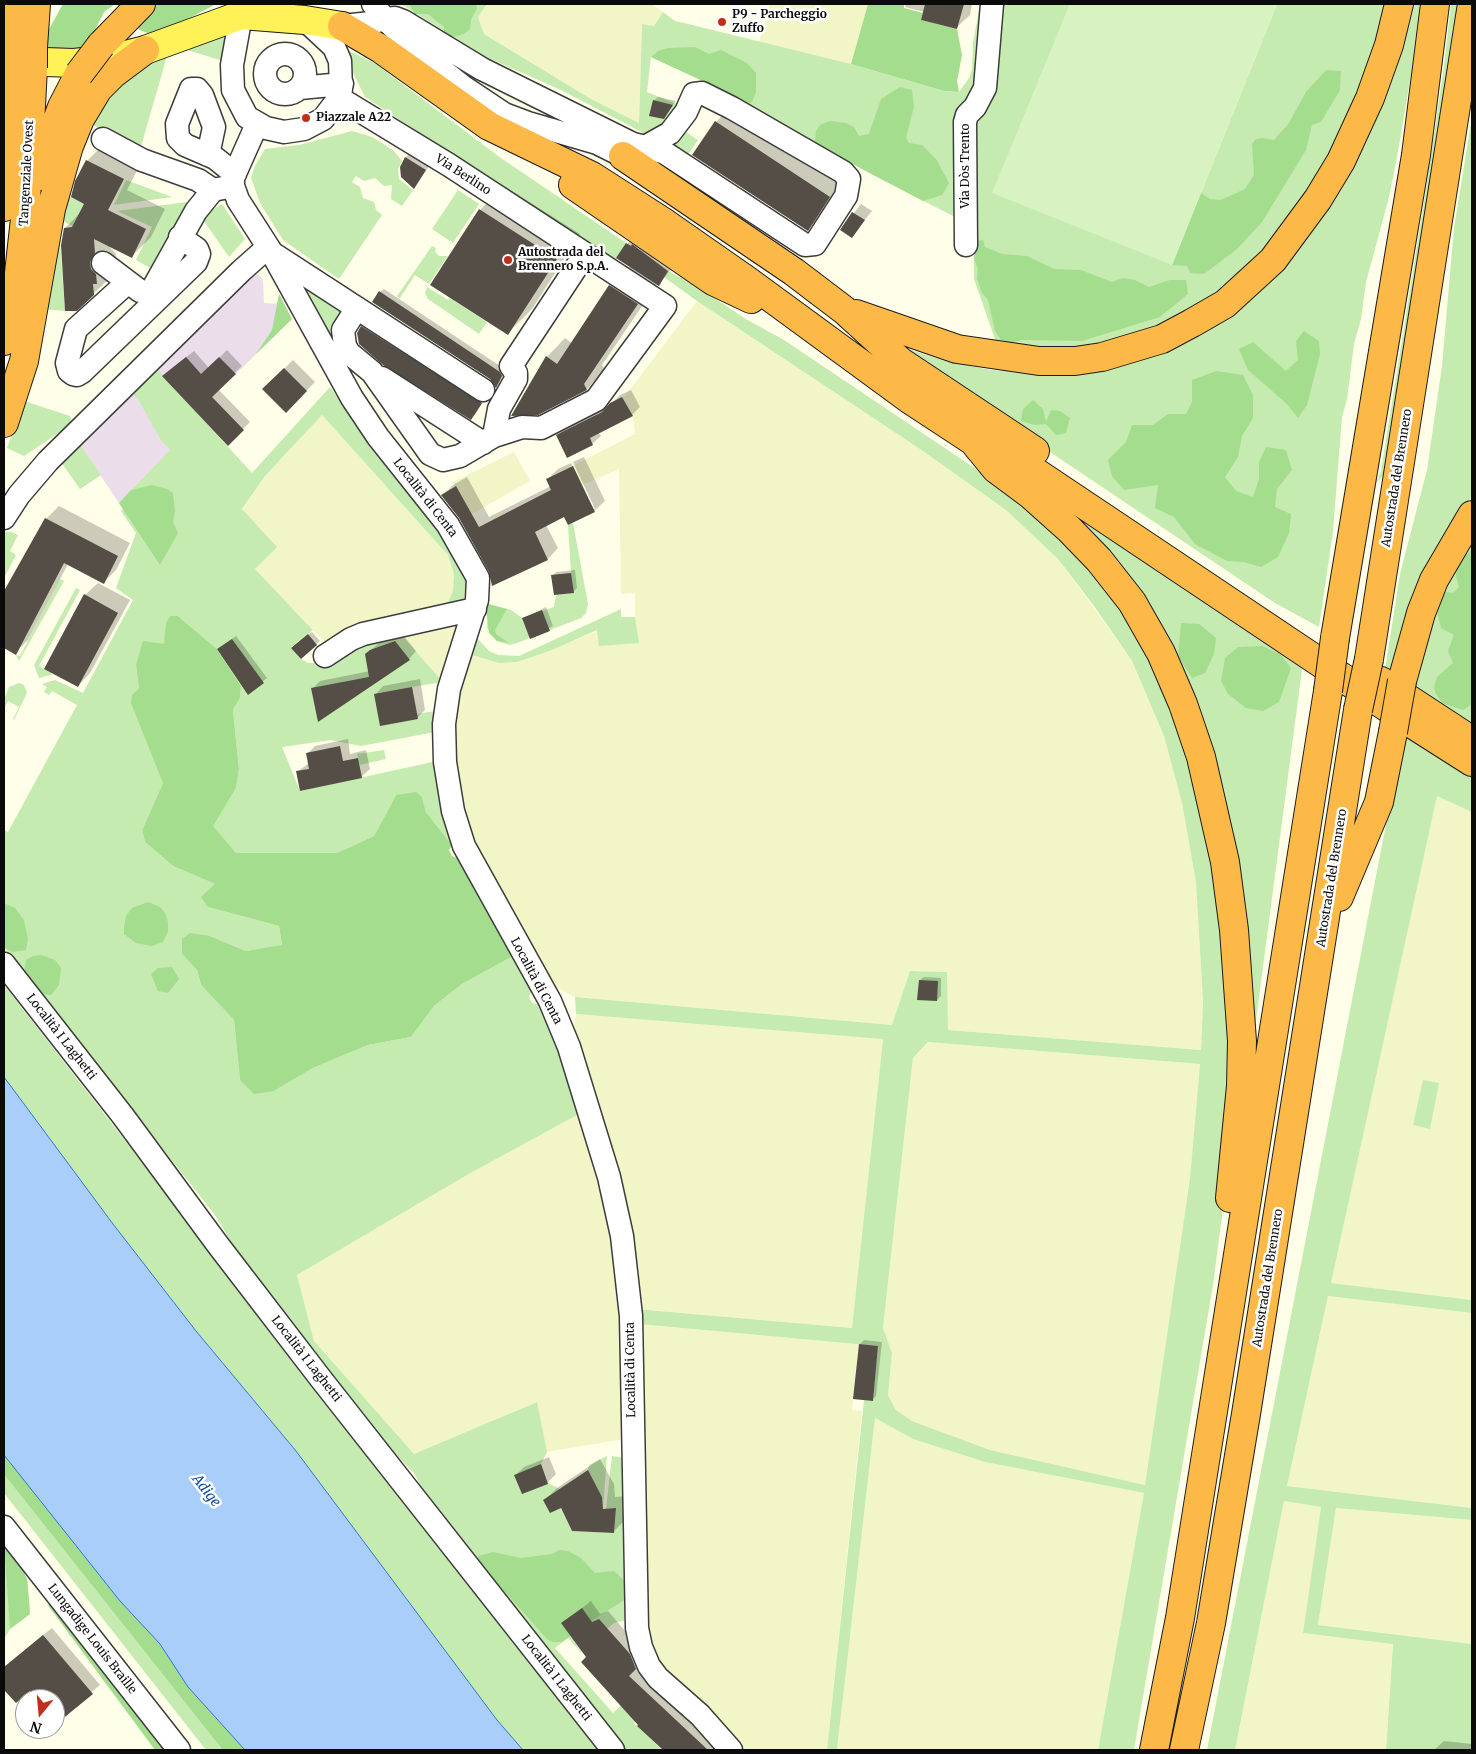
<!DOCTYPE html>
<meta charset="utf-8">
<style>
body{margin:0}
#map{position:relative;width:1476px;height:1754px;overflow:hidden;background:#fffee8;font-family:Merriweather,serif}
canvas{display:block}
.frame{position:absolute;inset:0;border:5px solid #0a0a0a;pointer-events:none}
.north{position:absolute;left:15px;top:1689px;width:50px;height:50px;box-sizing:border-box;background:#fff;border:1px solid #9d9d9d;border-radius:50%;rotate:197deg;font-size:14px;font-weight:700;line-height:20px;text-align:center;color:#0a0a0a}
.north::after{content:'';display:block;margin:auto;width:18px;height:22px;background:#c12f1c;clip-path:polygon(50% 0,100% 100%,50% 72%,0 100%)}
</style>
<div id="map">
<canvas width="1476" height="1754"></canvas>
<div class="frame"></div>
<div class="north">N</div>
</div>
<script>
const c = document.querySelector('canvas').getContext('2d');
c.lineJoin = 'round';
function fillPath(path, color) {
  c.fillStyle = color;
  c.fill(path, 'evenodd');
}
function shape(rows) {
  const path = new Path2D();
  for (const r of rows) {
    if (r.length === 3) {
      path.moveTo(r[0] + r[2], r[1]);
      path.arc(r[0], r[1], r[2], 0, 2 * Math.PI);
      continue;
    }
    path.moveTo(r[0], r[1]);
    for (let i = 2; i < r.length; i += 2) path.lineTo(r[i], r[i + 1]);
  }
  return path;
}
function strokePath(path, color, width, dash) {
  c.strokeStyle = color;
  c.lineWidth = width;
  c.lineCap = dash ? 'butt' : 'round';
  c.setLineDash(dash || []);
  c.stroke(path);
}
function write(font, color, halo, rows, align = 'center') {
  c.font = font + ' Merriweather,serif';
  c.lineWidth = 5;
  c.setLineDash([]);
  c.textBaseline = 'middle';
  c.strokeStyle = halo;
  c.fillStyle = color;
  for (const [text, x, y, turn = 0] of rows) {
    c.save();
    c.translate(x, y);
    c.rotate((+turn || 0) * Math.PI / 180);
    c.textAlign = isNaN(turn) ? turn : align;
    if (halo) c.strokeText(text, 0, 0);
    c.fillText(text, 0, 0);
    c.restore();
  }
}
fillPath(shape([
 [253,273,259,275,263,280,264,303,279,304,279,294,292,319,197,412,190,430,119,503,79,443]
]), '#ebddea');
fillPath(shape([
 [487,4,652,4,663,12,654,26,642,24,639,123,591,99,484,34,478,17],
 [769,4,868,4,851,64,759,43],
 [697,301,920,449,1006,510,1058,559,1132,661,1164,736,1182,803,1196,882,1203,1002,1201,1050,947,1030,947,972,910,971,892,1025,575,997,546,982,479,860,461,805,449,730,467,654,499,663,517,662,635,617,635,593,621,594,619,469,582,485,573,466,635,434,633,416,622,397,626,395],
 [322,415,448,555,454,574,453,591,446,607,326,643,255,569,242,510,265,476],
 [514,452,530,481,472,514,453,482],
 [461,621,443,682,398,631],
 [1437,795,1472,812,1472,1300,1331,1283],
 [576,1014,883,1038,852,1328,636,1309,573,1036],
 [929,1042,1200,1064,1190,1178,1145,1485,990,1450,912,1421,896,1410,888,1395,892,1353,883,1329,913,1058],
 [579,1114,612,1237,620,1293,624,1439,547,1452,536,1402,414,1455,314,1341,297,1275,467,1175],
 [1328,1296,1472,1313,1472,1508,1287,1486],
 [639,1324,859,1344,852,1410,862,1411,827,1750,737,1750,648,1651],
 [875,1418,913,1439,985,1462,1144,1493,1098,1750,837,1750],
 [1284,1501,1321,1507,1303,1633,1393,1643,1386,1750,1235,1750],
 [1336,1508,1472,1520,1472,1644,1318,1625]
]), '#f2f6c7');
fillPath(shape([
 [401,4,487,4,478,17,484,34,591,99,639,123,642,24,654,26,663,12,675,21,684,23,851,64,944,91,959,92,969,78,972,69,973,43,980,4,986,4,959,219,869,173,705,82,651,57,647,92,677,104,675,115,653,138,561,90,486,57],
 [997,4,1070,4,1040,79,1172,265,1277,4,1395,4,1374,75,1280,243,1191,316,1083,350,997,345,974,279,973,203,976,124],
 [1415,4,1423,4,1396,163,1388,201,1366,282,1361,319,1354,344,1347,399,1342,417,1333,531,1319,627,1275,603,1044,448,901,347,949,362,991,370,1024,372,1201,329,1379,110,1404,45],
 [1451,4,1462,4,1387,471,1376,483,1381,471,1427,183,1444,66],
 [229,33,223,61,184,49],
 [350,51,376,64,498,156,626,243,615,261,365,97,353,73,347,55],
 [167,56,140,150,91,124,117,87,141,69],
 [1472,117,1472,496,1452,526,1396,677,1385,670,1400,574,1427,470,1442,366,1454,228],
 [681,129,698,140,687,156,670,145],
 [352,131,372,137,393,150,402,161,398,169,399,179,413,190,402,206,391,199,392,185,384,186,375,178,364,181,356,176,352,182,360,187,363,198,374,202,376,210,382,215,339,279,283,240,260,203,251,178,255,166,265,149,299,145],
 [126,180,172,197,114,205],
 [458,190,479,204,453,243,432,229],
 [68,196,84,204,118,244,115,250,56,217],
 [187,202,150,268,136,260,152,227,117,211],
 [222,204,245,239,229,257,201,217],
 [59,228,65,311,43,309],
 [432,246,436,248,435,252,439,256,448,256,429,284,415,275,400,298,397,296],
 [668,271,697,286,744,318,784,340,1037,510,1122,599,1197,755,1235,1042,1224,1200,1213,1285,1134,1750,1098,1750,1144,1493,985,1462,913,1439,875,1418,837,1750,827,1750,864,1400,873,1401,878,1346,639,1324,636,1309,852,1328,883,1039,576,1014,575,997,892,1025,910,971,947,972,948,1030,1201,1050,1203,1002,1196,882,1182,803,1164,736,1132,661,1094,606,1058,559,1006,510,920,449,697,301,664,277],
 [928,1042,1200,1064,1190,1178,1145,1485,990,1450,912,1421,896,1410,888,1395,892,1353,883,1328,913,1058],
 [297,278,344,309,326,337],
 [427,287,448,300,450,298,487,322,479,334,428,299,425,293],
 [154,366,252,473,330,387,370,443,467,565,469,602,326,643,351,626,446,607,453,591,454,574,448,555,322,415,265,476,242,509,277,547,255,569,313,630,291,647,301,659,308,663,324,663,352,643,398,631,443,682,412,687,417,714,441,710,435,732,361,746,331,740,282,747,300,791,437,761,452,845,426,812,422,797,396,795,374,836,337,853,236,853,212,826,236,788,239,769,233,710,240,698,241,686,217,649,178,616,170,616,164,644,136,665,139,689,163,783,142,830,145,842,173,866,215,884,208,907,279,926,282,946,246,951,210,936,182,954,197,970,201,985,234,1020,240,1080,274,1091,313,1068,368,1045,411,1037,434,1006,462,984,513,956,532,990,529,997,532,1003,540,1005,554,1037,579,1114,467,1175,297,1275,314,1341,414,1454,537,1402,547,1452,541,1464,548,1483,560,1489,553,1493,572,1531,614,1533,616,1508,606,1509,612,1456,625,1458,627,1620,614,1623,581,1652,568,1638,555,1648,613,1713,638,1689,649,1705,634,1723,661,1749,660,1750,620,1750,434,1512,414,1473,376,1435,253,1279,215,1215,4,948,4,830,8,832,77,705,52,691,49,695,44,692,47,687,42,684,55,680,83,693,133,600,116,588,136,533,121,511,123,509,119,503,170,450,161,440,138,399,129,391],
 [24,401,70,416,72,424,24,456,7,448],
 [79,443,101,475,80,489,61,462],
 [1008,467,1303,662,1254,1035,1184,684],
 [573,523,588,604,586,613,581,618,517,643,510,645,497,641,487,628,488,604,511,610,522,618,554,607,556,595,554,595,551,575,571,573,568,525],
 [5,532,12,532,18,535,10,551,16,555,4,578],
 [1472,532,1472,731,1412,687,1438,599],
 [60,579,64,581,19,661,16,655,20,656],
 [76,588,80,590,39,666,53,674,39,678,34,665],
 [621,609,621,617,635,617,639,643,599,646,597,630,552,650,517,662,499,663,468,654,476,631,478,639,489,651,498,655,519,656],
 [19,683,24,685,27,693,14,720,13,719,19,707,8,701,4,709,4,700,9,687],
 [1405,726,1472,768,1472,812,1437,796,1331,1283,1472,1300,1472,1313,1328,1296,1287,1486,1472,1508,1472,1520,1336,1508,1318,1625,1472,1644,1472,1750,1386,1750,1393,1644,1303,1633,1321,1507,1284,1501,1235,1750,1207,1750],
 [384,750,386,759,360,765,357,754],
 [4,985,236,1283,604,1750,523,1750,497,1720,296,1451,196,1331,113,1224,4,1077],
 [1423,1080,1439,1083,1430,1129,1413,1125],
 [4,1455,245,1750,206,1750,4,1493],
 [607,1456,603,1509,602,1497,588,1470,589,1465],
 [4,1542,27,1579,30,1614,10,1629,4,1639]
]), '#c5ebb0');
fillPath(shape([
 [63,4,115,4,104,12,86,48,67,51,43,50,48,31],
 [153,4,216,4,180,23,148,33,139,30,136,22],
 [409,4,476,4,477,8,471,20,470,29,464,34,452,37,444,32,444,27,428,14,415,14],
 [868,4,904,4,904,8,923,13,921,20,957,29,962,55,957,81,959,92,944,91,851,64],
 [695,47,709,54,721,50,747,63,756,73,756,92,752,102,745,105,705,82,651,57,658,51,668,48],
 [1326,70,1341,71,1340,90,1321,122,1312,125,1306,150,1262,222,1237,249,1204,274,1190,273,1187,266,1172,265,1201,193,1210,199,1221,200,1245,189,1254,175,1252,144,1256,139,1262,138,1274,140,1289,123,1306,92],
 [900,87,912,90,914,106,906,138,909,143,922,145,936,159,949,183,942,195,923,201,815,144,816,131,820,125,830,121,846,123,854,127,859,136,869,134,881,99],
 [983,240,985,247,1002,254,1027,256,1054,269,1081,270,1112,282,1123,278,1135,280,1149,287,1170,280,1186,280,1188,294,1160,317,1082,341,1021,340,1011,343,1001,340,995,331,988,300,982,293,977,279,978,269,974,259,977,241],
 [279,294,292,319,256,354,272,330],
 [1304,331,1319,341,1320,354,1307,405,1298,418,1287,404,1248,370,1239,349,1253,342,1286,371,1298,360,1296,341],
 [1216,371,1243,375,1253,395,1253,418,1242,436,1238,457,1225,477,1236,491,1253,497,1259,479,1259,462,1266,447,1286,450,1292,470,1277,489,1275,507,1291,514,1289,533,1278,557,1261,567,1244,562,1227,561,1195,544,1174,517,1155,508,1158,485,1124,490,1112,476,1108,460,1126,442,1132,425,1153,425,1168,414,1186,414,1192,402,1192,380],
 [1033,400,1043,409,1046,422,1051,410,1060,411,1070,418,1066,433,1056,435,1046,424,1035,425,1021,421,1023,409],
 [152,485,167,489,173,493,175,511,173,522,178,533,160,565,119,503,131,490],
 [1472,550,1472,704,1463,710,1442,703,1436,694,1434,687,1437,677,1453,663,1448,651,1454,635,1441,628,1437,611,1445,592,1453,593,1459,587,1456,576,1457,564],
 [488,604,507,609,495,630,496,634,509,643,497,641,489,633,486,607],
 [170,616,178,616,217,649,241,686,240,698,233,710,239,769,236,788,213,826,236,853,337,853,374,836,396,795,416,792,422,797,426,812,452,845,449,850,452,856,460,859,513,956,462,984,434,1006,411,1037,368,1045,313,1068,274,1091,254,1094,240,1080,234,1020,201,985,197,970,182,954,182,939,190,933,210,936,246,951,282,945,279,926,208,907,201,897,215,884,173,866,145,842,142,830,163,783,131,703,132,695,139,689,136,665,143,641,164,644,166,623],
 [1181,623,1199,624,1216,638,1214,654,1205,673,1192,678,1178,656],
 [1262,646,1280,654,1291,668,1279,702,1263,711,1246,708,1228,694,1221,681,1225,658,1238,647],
 [148,902,160,907,165,913,168,922,168,932,163,942,152,946,136,943,124,934,124,927,126,916,132,908],
 [4,903,15,908,24,920,28,939,26,950,12,952,4,947],
 [41,955,55,960,61,968,59,985,51,995,40,994,24,973,26,960,33,956],
 [172,967,179,979,168,993,158,991,151,974,158,968],
 [4,1455,120,1601,160,1644,188,1687,245,1750,223,1750,4,1474],
 [4,1542,17,1558,27,1579,29,1600,30,1614,10,1629],
 [559,1550,568,1551,581,1558,595,1573,614,1571,628,1584,629,1597,591,1621,562,1642,553,1642,548,1640,479,1563,478,1556,493,1552,521,1558,552,1554],
 [47,1604,61,1610,171,1750,155,1750]
]), '#a5dd8e');
fillPath(shape([
 [1070,4,1277,4,1172,265,992,193]
]), '#d9f2c2');
const water = shape([
 [4,1077,113,1224,196,1331,296,1451,497,1720,523,1750,245,1750,188,1687,160,1644,120,1601,4,1455,4,1077]
]);
fillPath(water, '#a9cefa');
strokePath(water, '#2c75d5', 1);
fillPath(shape([
 [906,4,972,4,970,15,957,27,924,12,905,7],
 [658,97,676,101,663,118,654,101],
 [732,105,846,180,824,213,808,229,716,122],
 [107,141,143,159,127,190,165,209,151,237,131,257,108,245,116,254,114,274,93,294,65,228,82,211,86,204,87,161],
 [414,149,433,161,414,187,404,180,401,172,406,157],
 [504,186,580,234,532,309,508,333,480,210],
 [861,204,872,211,851,237,841,230],
 [635,236,675,262,666,276,657,284,602,365,605,370,587,389,538,413,513,414,547,357,565,338,572,343,610,286,630,266,627,244],
 [384,289,503,368,505,372,499,383,496,386,491,378,380,292],
 [366,323,485,399,475,415,471,418,362,327],
 [227,350,242,366,218,389,250,422,228,444,171,369,194,351,209,368],
 [293,360,315,382,286,411,264,389],
 [631,390,640,407,632,415,598,432,601,436,592,444,558,435,566,427,611,404,620,395],
 [584,457,605,501,594,511,565,516,546,525,558,548,548,559,493,584,491,571,460,518,443,495,453,485,467,477,489,517,551,486,548,479,558,469,571,463,592,509,595,509,573,462],
 [59,506,130,543,116,570,103,583,68,564,28,640,15,653,4,646,4,594,46,519],
 [575,570,577,588,573,592,553,576,556,572],
 [98,583,130,600,90,673,78,686,85,595],
 [546,607,553,626,531,637,523,619],
 [312,632,320,641,301,658,296,644],
 [403,635,416,651,409,659,319,720,313,688,320,681,370,671,366,654,379,643],
 [236,636,267,678,248,693,222,646],
 [420,679,425,710,417,718,375,695,383,686],
 [348,739,350,754,366,750,370,769,361,777,297,772,309,763,307,754,315,746],
 [924,977,941,978,941,996,937,1000,920,980],
 [864,1340,882,1342,876,1396,872,1400,860,1344],
 [549,1457,556,1474,548,1482,523,1492,516,1475,524,1467],
 [600,1459,614,1484,615,1497,627,1496,626,1519,614,1531,545,1500,557,1488],
 [591,1601,600,1614,608,1611,638,1646,644,1660,637,1667,711,1738,719,1750,665,1750,639,1726,640,1725,563,1623],
 [52,1628,100,1685,55,1722,55,1699,38,1699,30,1689,16,1701,4,1688,4,1667],
 [1444,1741,1472,1744,1472,1750,1434,1750]
]), '#0003');
fillPath(shape([
 [925,4,964,4,957,29,921,20],
 [653,100,673,105,664,119,649,116],
 [715,121,830,197,808,231,692,155],
 [405,157,426,170,414,189,401,177,400,167],
 [86,160,124,179,108,210,146,229,132,258,94,239,95,253,90,262,91,269,96,274,97,284,93,284,94,295,77,311,65,311,61,245,64,228,72,227,84,204,71,197,75,181],
 [479,209,557,259,508,335,430,285],
 [852,212,865,220,852,238,840,230],
 [626,243,631,246,632,244,668,271,659,286,616,258],
 [609,285,638,304,584,384,587,390,538,415,511,416,546,356,557,364],
 [379,291,500,372,502,376,496,388,490,379,372,302],
 [361,326,482,403,471,420,383,365,359,344,357,333],
 [186,357,201,374,219,357,236,374,212,397,244,430,228,446,162,376],
 [284,368,307,391,286,413,262,389],
 [622,397,633,416,590,438,593,445,567,458,556,435,602,412,610,403],
 [573,466,595,512,568,525,564,517,535,532,548,560,492,586,489,572,459,518,441,495,456,486,479,527,551,490,546,479],
 [45,518,118,556,104,584,64,563,16,655,4,648,4,591],
 [571,573,574,593,554,595,551,575],
 [84,594,118,613,78,687,44,669],
 [542,610,550,631,530,639,522,618],
 [308,634,317,645,301,659,291,648],
 [232,639,264,683,248,695,217,649],
 [395,641,410,660,318,722,311,688,369,677,365,654,370,650],
 [412,687,418,719,380,726,374,694],
 [340,746,343,761,358,758,362,778,300,791,296,771,309,769,306,753],
 [919,980,938,981,937,1001,917,1000],
 [859,1344,878,1346,873,1401,853,1399],
 [541,1464,548,1484,522,1494,514,1475],
 [588,1470,602,1497,603,1509,616,1508,614,1533,572,1531,561,1508,550,1513,543,1500],
 [582,1608,592,1622,599,1619,630,1654,636,1669,629,1676,708,1750,663,1750,637,1726,638,1725,581,1662,586,1657,561,1623],
 [43,1635,93,1694,55,1725,55,1699,36,1699,30,1691,16,1703,4,1690,4,1667]
]), '#544e46');
const minor = shape([
 [241,15,232,65,233,90,247,117,266,128,284,132,304,129,323,119,339,98,341,89,340,61,334,47,305,20],
 [342,26,371,23,385,19,395,18,403,21,482,69,633,144,645,147,665,153,805,245,815,244,846,196,849,179,843,172,732,108,702,93,694,94,686,112,670,133,645,147,628,156,623,156,597,143,528,123,504,114,465,88,417,50,392,26,385,19,373,4],
 [285,74,20],
 [300,88,342,84],
 [339,98,449,165,665,306,596,400,541,428,522,427,494,436,460,456,443,460,430,454,372,372,349,353,345,346,343,330,357,308],
 [257,124,233,178,233,186,238,200,272,253,352,398,378,437,448,525,478,578,477,600,449,689,444,724,445,762,453,811,464,846,550,1001,569,1047,609,1177,622,1236,631,1316,637,1628,641,1647,649,1666,658,1678,700,1715,731,1750],
 [103,139,142,160,198,180,213,190],
 [208,155,214,127,202,95,197,89,191,89,177,124,178,138,185,145,215,158,235,174],
 [966,245,965,122,967,115,975,107,985,88,992,4],
 [272,253,483,390],
 [103,263,140,291],
 [128,282,76,329,67,363,69,371,73,374,77,375,82,372,196,262,199,254,197,249,180,237],
 [148,297,196,211,213,190,233,186],
 [382,378,483,443],
 [494,436,499,409,516,379,516,373,511,366,585,254],
 [4,518,19,495,48,461,241,271,268,247],
 [325,656,351,639,363,634,475,609],
 [4,964,123,1116,218,1245,321,1379,613,1750],
 [4,1527,179,1750]
]);
const major = shape([
 [45,62,74,63,110,59,145,50,241,15,305,20,342,26]
]);
const highway = shape([
 [342,26,381,49,489,126,592,176,662,221,748,281,909,399,973,441,1004,451,1406,720,1472,762],
 [13,40,16,4],
 [101,45,141,4],
 [33,47,36,4],
 [623,156,794,272,844,310,901,362,1035,451],
 [36,177,62,107,79,74],
 [573,185,713,281,751,299],
 [4,207,12,61],
 [856,314,957,349,1039,361,1075,361,1102,357,1162,339,1192,323,1225,304,1273,260,1318,199,1341,161,1370,98,1389,45,1399,4],
 [4,341,18,282,25,219,33,68],
 [4,423,24,361,51,209,69,146,80,119,98,89,113,74,145,50],
 [973,441,996,469,1031,495,1069,529,1099,560,1132,602,1161,653,1183,704,1201,757,1225,862,1234,930,1242,1041,1241,1086,1230,1198],
 [1335,638,1416,155,1435,4],
 [1369,659,1472,4],
 [1381,681,1465,736],
 [1402,681,1421,613,1434,580,1472,515],
 [1339,897,1379,802,1393,732],
 [1154,1750,1180,1618,1328,691],
 [1184,1750,1211,1623,1246,1414,1358,710]
]);
strokePath(minor, '#3d3d3d', 25);
strokePath(major, '#1b1b1b', 30);
strokePath(highway, '#1b1b1b', 30);
strokePath(minor, '#fff', 22);
strokePath(major, '#fff258', 28);
strokePath(highway, '#fdb948', 28);
const highwayBridge = shape([
 [12,61,13,40],
 [33,68,33,47],
 [79,74,101,45],
 [1328,691,1335,638],
 [1358,710,1369,659],
 [1393,732,1402,681]
]);
strokePath(highwayBridge, '#1b1b1b', 30, []);
strokePath(highwayBridge, '#fdb948', 28);
for (const [x, y, r, color] of [
 [722,22,5,"#c12f1c"],
 [306,118,5,"#c12f1c"],
 [508,260,5,"#c12f1c"]
]) {
  const dot = new Path2D();
  dot.arc(x, y, r, 0, 2 * Math.PI);
  c.fillStyle = color;
  c.fill(dot);
  strokePath(dot, '#fff', 2);
}
write('bold 12px', '#0a0a0a', '#fff', [
 ["P9 - Parcheggio",732,15],
 ["Zuffo",732,29],
 ["Piazzale A22",316,118],
 ["Autostrada del",518,253],
 ["Brennero S.p.A.",518,267]
], 'left');
write('12px', '#0a0a0a', '#fff', [
 ["Via Dòs Trento",966,166,-90],
 ["Tangenziale Ovest",27,173,-87],
 ["Via Berlino",463,175,33],
 ["Autostrada del Brennero",1397,478,-81],
 ["Località di Centa",425,498,52],
 ["Autostrada del Brennero",1332,878,-81],
 ["Località di Centa",536,981,62],
 ["Località I Laghetti",61,1037,52],
 ["Autostrada del Brennero",1268,1278,-81],
 ["Località I Laghetti",306,1359,52],
 ["Località di Centa",631,1370,-91],
 ["Lungadige Louis Braille",92,1639,52],
 ["Località I Laghetti",556,1678,52]
]);
write('italic 14px', '#0e49a2', '#fff', [
 ["Adige",206,1491,52]
]);
</script>
